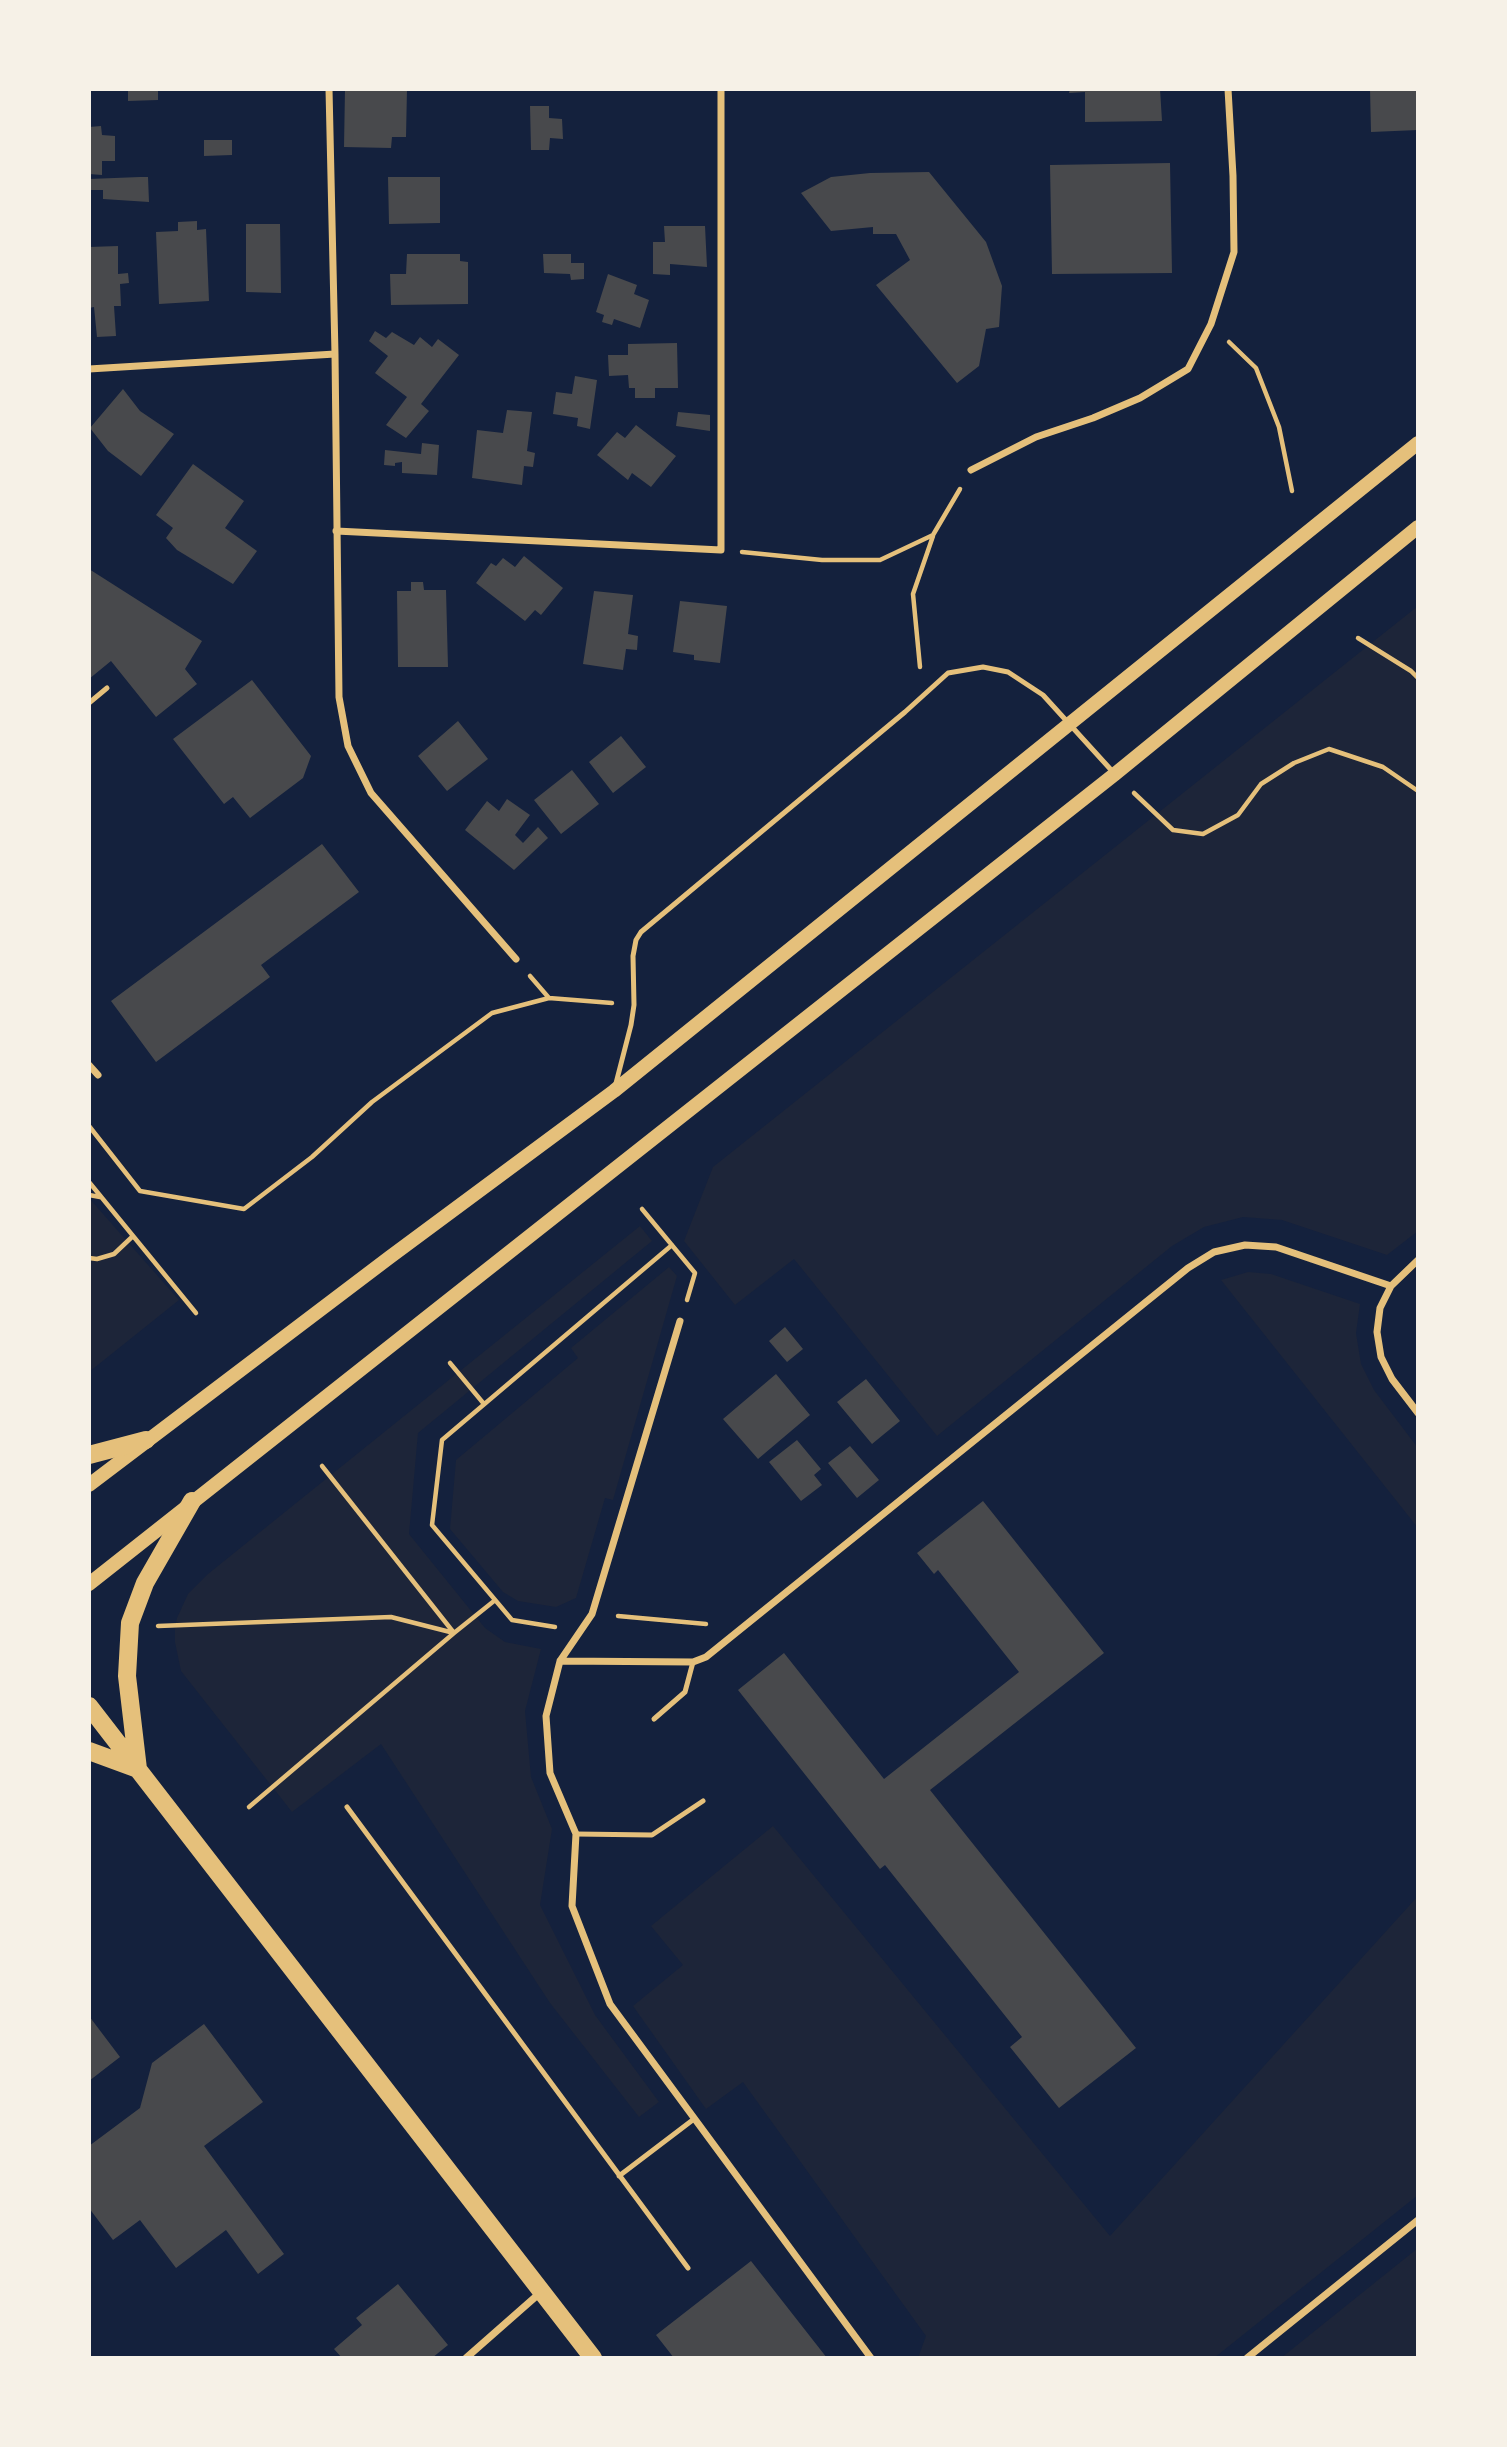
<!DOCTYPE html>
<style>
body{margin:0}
#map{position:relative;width:1507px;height:2447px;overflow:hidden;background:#14213d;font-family:"PT Serif",serif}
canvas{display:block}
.frame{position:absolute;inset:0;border:91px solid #f6f1e7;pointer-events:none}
</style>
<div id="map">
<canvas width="1507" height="2447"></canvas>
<div class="frame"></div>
</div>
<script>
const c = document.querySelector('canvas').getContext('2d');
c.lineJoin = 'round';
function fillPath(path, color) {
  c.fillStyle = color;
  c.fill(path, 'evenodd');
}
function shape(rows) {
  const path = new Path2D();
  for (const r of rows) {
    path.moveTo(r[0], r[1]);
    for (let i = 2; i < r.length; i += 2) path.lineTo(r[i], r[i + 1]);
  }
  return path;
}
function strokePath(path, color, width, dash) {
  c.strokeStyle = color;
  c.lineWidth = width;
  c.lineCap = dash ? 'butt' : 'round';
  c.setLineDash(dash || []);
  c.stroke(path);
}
fillPath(shape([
 [1418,606,1418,1231,1387,1255,1282,1220,1243,1217,1204,1227,1172,1246,937,1436,794,1259,735,1305,684,1241,713,1167],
 [89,1198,179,1300,89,1372],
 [640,1226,652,1241,418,1433,409,1534,485,1628,505,1642,541,1649,525,1711,531,1777,552,1829,540,1905,595,2015,659,2102,639,2117,550,2003,381,1744,292,1812,181,1671,175,1642,175,1629,177,1618,188,1594,208,1574],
 [669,1267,677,1276,613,1500,605,1498,576,1598,556,1607,518,1601,503,1592,450,1529,456,1460,578,1358,571,1348],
 [1248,1272,1271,1274,1360,1304,1356,1333,1361,1364,1374,1390,1418,1448,1418,1528,1221,1280],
 [773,1826,1110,2236,1418,1896,1418,2195,1214,2358,918,2358,926,2336,743,2082,706,2109,633,2006,683,1965,651,1926],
 [1418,2248,1418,2358,1281,2358]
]), '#1d2539');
fillPath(shape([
 [128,89,158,89,158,100,128,101],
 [345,89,407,89,406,137,392,137,391,148,344,147],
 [1070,89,1160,89,1162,121,1085,122,1085,92,1069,93],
 [1370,89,1418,89,1418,130,1371,132],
 [530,106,549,106,549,118,562,119,563,139,550,138,549,150,531,150],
 [101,126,102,135,115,136,115,161,102,161,102,175,89,174,89,127],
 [204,140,232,140,232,155,204,156],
 [1170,163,1172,273,1052,274,1050,165],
 [929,172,986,242,1002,286,999,327,986,329,979,366,957,383,876,285,910,260,896,234,873,234,873,227,831,231,801,193,831,177,870,173],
 [140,177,148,177,149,202,103,199,103,190,89,190,89,179],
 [388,177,440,177,440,223,389,224],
 [197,221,197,230,206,229,209,301,159,304,156,232,178,231,178,222],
 [246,224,280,224,281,293,246,292],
 [664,226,705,226,707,267,670,264,670,275,653,274,653,242,665,242],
 [118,246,118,274,128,273,129,283,120,284,121,306,114,306,116,336,97,337,94,307,89,308,89,247],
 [407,254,460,254,460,261,468,262,468,304,391,305,390,274,406,274],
 [543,254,571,254,571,263,584,263,584,279,571,280,570,274,544,273],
 [608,274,637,285,634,294,649,300,640,328,614,319,612,325,602,322,604,315,596,312],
 [375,331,386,338,392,332,414,345,420,337,432,347,438,339,459,355,421,404,429,411,406,438,386,425,407,397,375,373,388,356,369,341],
 [677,343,678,388,655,388,655,398,635,398,635,388,629,388,628,375,609,376,608,355,628,355,628,344],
 [575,376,597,380,590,429,577,426,578,418,553,414,556,392,572,394],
 [123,389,140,411,174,434,141,476,108,451,90,428],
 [507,410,532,412,527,451,535,453,533,467,524,466,522,485,472,478,477,430,503,433],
 [678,412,710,415,710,431,676,426],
 [636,425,676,456,651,487,632,473,628,480,597,455,617,432,625,438],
 [422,443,439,445,437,475,402,473,402,462,395,463,395,466,384,465,385,450,421,454],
 [193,464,244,501,225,528,257,551,233,584,177,550,166,538,173,528,156,515],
 [524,556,563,588,541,615,535,610,525,621,476,583,491,563,496,566,503,558,515,567],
 [89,569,202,641,185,669,197,684,156,717,111,661,89,679],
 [411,582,423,582,424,590,446,590,448,667,398,667,397,591,411,591],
 [594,591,633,595,628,634,638,636,637,650,626,649,623,670,583,664],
 [680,601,727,606,720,663,694,660,694,655,673,652],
 [252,680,311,756,303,778,250,818,233,797,224,804,173,739],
 [458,721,488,759,447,791,418,756],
 [621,736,646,767,613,793,589,762],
 [572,770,599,804,561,834,534,800],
 [507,799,530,815,515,835,523,843,538,827,548,838,514,870,465,830,487,801,499,811],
 [322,844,359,892,261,965,270,977,156,1062,111,1001],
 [785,1327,803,1349,787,1362,769,1341],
 [776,1374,810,1415,758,1459,723,1419],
 [866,1379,900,1421,872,1444,837,1402],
 [797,1440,821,1469,814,1475,822,1485,801,1501,769,1462],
 [850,1446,879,1480,857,1498,828,1463],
 [983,1501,1104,1653,930,1790,1136,2048,1059,2108,1010,2047,1022,2037,885,1865,880,1869,738,1690,784,1653,884,1779,1019,1672,938,1570,934,1574,917,1553],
 [89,2016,120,2057,89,2081],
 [204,2024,263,2102,204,2146,284,2254,258,2274,226,2230,176,2268,140,2220,113,2240,89,2208,89,2146,140,2108,152,2063],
 [751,2261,827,2358,674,2358,656,2335],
 [398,2284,448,2345,432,2358,342,2358,334,2349,362,2325,356,2318]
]), '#48494c');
strokePath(shape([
 [1229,342,1256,368,1279,427,1292,491],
 [742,552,822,560,880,560,933,535,960,489],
 [1358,638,1411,671,1418,678],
 [920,667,913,594,933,536],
 [1134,793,1173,830,1203,834,1238,815,1261,784,1294,763,1329,749,1383,767,1418,791],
 [530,976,549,998,612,1003],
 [89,1126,140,1191,244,1209,312,1157,372,1102,492,1013,549,998],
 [89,1182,196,1313],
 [89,1195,100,1197],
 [642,1209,695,1273,687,1300],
 [89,1258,97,1259,114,1254,133,1236],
 [450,1363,484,1404],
 [618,1616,706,1624],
 [158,1626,391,1617,454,1633,494,1601],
 [555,1627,512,1620,432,1525,442,1440,672,1245],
 [249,1807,454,1633,322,1466]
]), '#e5c07b', 4.5);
strokePath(shape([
 [89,703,107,688],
 [615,1087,631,1025,634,1005,633,956,636,940,641,932,905,712,948,673,983,667,1008,672,1043,695,1113,772],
 [654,1719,685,1692,693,1662],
 [347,1807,688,2268],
 [576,1834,652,1835,703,1801],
 [619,2176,694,2119]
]), '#e5c07b', 5);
strokePath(shape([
 [329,89,335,354,339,697,348,746,371,793,516,959],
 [89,369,335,354],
 [971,470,1036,437,1093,418,1140,398,1188,369,1211,324,1234,252,1233,176,1228,89],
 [336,531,721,550,721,89],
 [89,1065,98,1075],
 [1418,1260,1391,1286,1380,1308,1377,1332,1381,1357,1392,1379,1418,1413],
 [680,1321,592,1614,560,1661,546,1716,550,1773,576,1834,572,1906,610,2004,871,2358],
 [560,1661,693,1662,706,1657,1188,1268,1214,1252,1245,1245,1276,1247,1391,1286],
 [466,2358,541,2292],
 [1247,2358,1418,2220]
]), '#e5c07b', 7);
strokePath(shape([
 [89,1485,390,1257,614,1091,1418,443],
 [89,1584,1115,774,1418,527]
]), '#e5c07b', 14);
strokePath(shape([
 [89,1455,146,1440],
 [89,1706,593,2358],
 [89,1751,138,1769],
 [138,1769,127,1676,130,1623,145,1583,192,1501]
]), '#e5c07b', 18);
</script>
